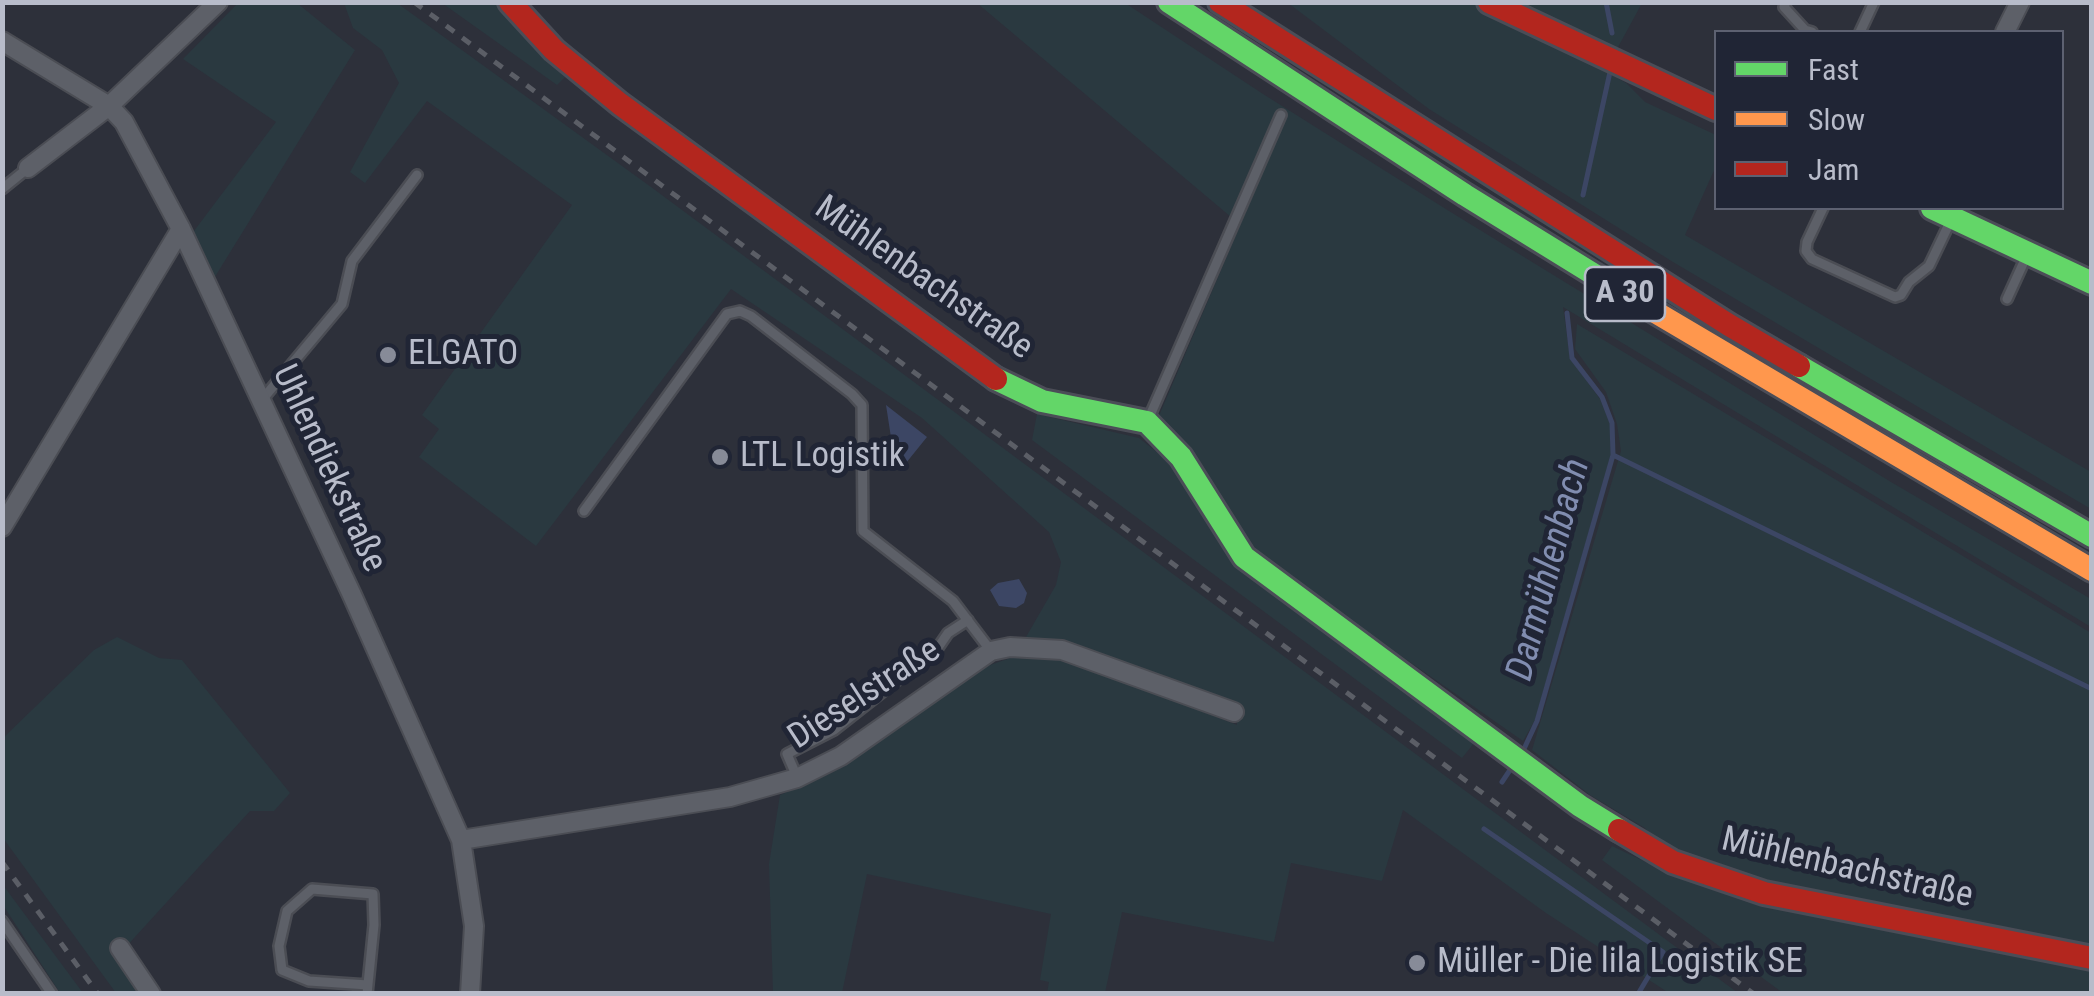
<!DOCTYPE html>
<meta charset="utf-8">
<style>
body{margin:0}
#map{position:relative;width:2094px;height:996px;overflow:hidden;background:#2d303a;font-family:"Roboto Condensed",sans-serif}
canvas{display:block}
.frame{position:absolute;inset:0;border:5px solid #b8bcca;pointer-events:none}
.legend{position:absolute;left:1714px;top:30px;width:350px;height:180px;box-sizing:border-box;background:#202535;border:2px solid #5d6171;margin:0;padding:12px 18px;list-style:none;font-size:30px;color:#b8bcca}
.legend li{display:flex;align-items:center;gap:20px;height:50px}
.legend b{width:50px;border:2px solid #5d6171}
</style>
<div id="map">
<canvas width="2094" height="996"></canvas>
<div class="frame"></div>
<ul class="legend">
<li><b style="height:12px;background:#63d668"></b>Fast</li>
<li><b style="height:12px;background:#ff974d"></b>Slow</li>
<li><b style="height:12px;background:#b3261e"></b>Jam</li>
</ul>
</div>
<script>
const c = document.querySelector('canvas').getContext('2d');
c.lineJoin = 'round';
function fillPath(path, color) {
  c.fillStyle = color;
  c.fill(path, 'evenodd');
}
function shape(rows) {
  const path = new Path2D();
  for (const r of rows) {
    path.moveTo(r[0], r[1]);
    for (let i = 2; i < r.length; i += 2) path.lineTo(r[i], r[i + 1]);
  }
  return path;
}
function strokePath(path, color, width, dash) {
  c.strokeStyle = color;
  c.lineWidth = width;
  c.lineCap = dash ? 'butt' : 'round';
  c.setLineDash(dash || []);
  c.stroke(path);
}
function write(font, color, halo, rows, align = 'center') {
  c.font = font + ' "Roboto Condensed",sans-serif';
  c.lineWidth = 10;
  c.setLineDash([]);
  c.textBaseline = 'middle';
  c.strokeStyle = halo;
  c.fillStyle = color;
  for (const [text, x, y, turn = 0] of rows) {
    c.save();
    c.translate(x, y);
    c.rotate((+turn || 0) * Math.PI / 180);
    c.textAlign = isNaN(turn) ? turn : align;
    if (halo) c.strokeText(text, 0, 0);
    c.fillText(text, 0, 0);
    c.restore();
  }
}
fillPath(shape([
 [238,3,297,3,355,50,213,280,191,235,276,122,183,59],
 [344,3,397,3,651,187,1738,993,1669,993,1546,913,1403,810,1382,881,1291,863,1274,942,1122,912,1105,993,1047,993,1049,982,1040,980,1051,914,867,874,842,993,773,993,769,864,780,795,833,772,976,670,1013,657,1064,658,1237,725,1236,708,1065,646,1026,637,1056,585,1061,562,1049,532,922,418,731,289,536,546,419,457,439,429,422,415,572,205,427,101,365,183,350,172,399,83,382,50,353,28],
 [442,3,497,3,565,77,557,85],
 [977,3,1125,3,1263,94,1449,211,1891,482,2091,599,2091,627,1563,307,1570,358,1600,399,1610,424,1611,454,1535,720,1523,741,1251,551,1158,418,1256,188,1231,217],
 [1288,3,1642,3,1605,71,1626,83,1645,102,1716,135,1716,166,1685,235,2091,472,2091,509,1673,262,1429,109],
 [1577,324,2091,633,2091,993,1783,993,1602,860,1612,846,1671,874,1645,828,1590,795,1532,750,1621,451,1617,424,1606,392,1575,349],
 [1037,414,1139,438,1172,464,1237,563,1475,742,1462,758,1032,440],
 [117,637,159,658,182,660,290,793,274,811,250,811,124,949,153,993,116,993,3,838,2,739,94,650],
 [2,885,3,885,83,993,60,993,3,905]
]), '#2a3940');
fillPath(shape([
 [886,405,927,437,906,463,894,457],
 [1019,579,1027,593,1024,603,1016,608,999,606,990,590,998,583]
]), '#3c4664');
strokePath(shape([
 [1606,2,1612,33],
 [1583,195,1610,72],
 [1613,455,2092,689],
 [1523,751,1537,721,1613,455,1612,423,1602,397,1572,358,1567,313],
 [1502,782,1514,764],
 [1484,829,1663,952,1638,994]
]), '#3c4664', 5);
const lane = shape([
 [1786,2,1784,7,1805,30,1812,32],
 [1860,32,1874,2],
 [2,189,28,168],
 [1823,208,1807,242,1806,251,1812,259,1895,297,1901,295,1909,282,1929,266,1951,220],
 [2007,299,2027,255],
 [261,401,342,304,352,261,417,175],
 [1148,420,1281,115],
 [584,511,727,314,740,311,751,316,852,394,862,405,863,531,953,601,991,651],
 [797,777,787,754,834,730,937,649,948,633,968,620],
 [2,921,52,994],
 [367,994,374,925,373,894,312,889,287,911,279,946,282,970,309,981,368,985]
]);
const street = shape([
 [2005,32,2020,2],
 [2,41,109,106,124,122,181,229,352,595,461,840,474,926,470,994],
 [28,168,109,106,218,2],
 [2,527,181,229],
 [461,840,730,797,797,778,841,756,991,651,1010,647,1062,650,1234,712],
 [120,948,151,994]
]);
const fast = shape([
 [1169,2,1465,195,1645,306],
 [1932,208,2092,283],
 [1799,366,2092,536],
 [996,379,1042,401,1147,422,1181,457,1244,557,1580,806,1619,830]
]);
const slow = shape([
 [1645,306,2092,570]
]);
const jam = shape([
 [510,2,554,50,620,104,996,379],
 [1220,2,1729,325,1799,366],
 [1489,2,1716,109],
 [1619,830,1673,862,1764,893,2092,958]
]);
strokePath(lane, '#4b4d54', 14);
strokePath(street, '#4b4d54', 22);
strokePath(fast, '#4b4d57', 28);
strokePath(slow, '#4b4d57', 28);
strokePath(jam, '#4b4d57', 28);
strokePath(lane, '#5d6068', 9);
strokePath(street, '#5d6068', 18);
strokePath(fast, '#63d668', 22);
strokePath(slow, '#ff974d', 22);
strokePath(jam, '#b3261e', 22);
strokePath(shape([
 [414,2,1754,994],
 [2,862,98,994]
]), '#5b5e66', 5, [10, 10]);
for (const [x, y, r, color] of [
 [388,355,10,"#878b98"],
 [720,457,10,"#878b98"],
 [1417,963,10,"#878b98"]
]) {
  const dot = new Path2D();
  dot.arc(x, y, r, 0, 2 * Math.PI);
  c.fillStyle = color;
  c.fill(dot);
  strokePath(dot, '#202535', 4);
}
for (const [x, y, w] of [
 [1625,294,80]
]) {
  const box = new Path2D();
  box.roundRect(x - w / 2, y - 27, w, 54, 8);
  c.fillStyle = '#202535';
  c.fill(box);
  strokePath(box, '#b8bcca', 2.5);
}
write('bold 32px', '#b8bcca', null, [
 ["A 30",1625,294]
]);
write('35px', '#b8bcca', '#202535', [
 ["Mühlenbachstraße",923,279,35],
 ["Uhlendiekstraße",328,469,65],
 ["Dieselstraße",865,695,-33],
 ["Mühlenbachstraße",1847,869,13]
]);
write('35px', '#b8bcca', '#202535', [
 ["ELGATO",408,355],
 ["LTL Logistik",740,457],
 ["Müller - Die lila Logistik SE",1437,963]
], 'left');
write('italic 38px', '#818db0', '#202535', [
 ["Darmühlenbach",1550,570,-75]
]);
</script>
